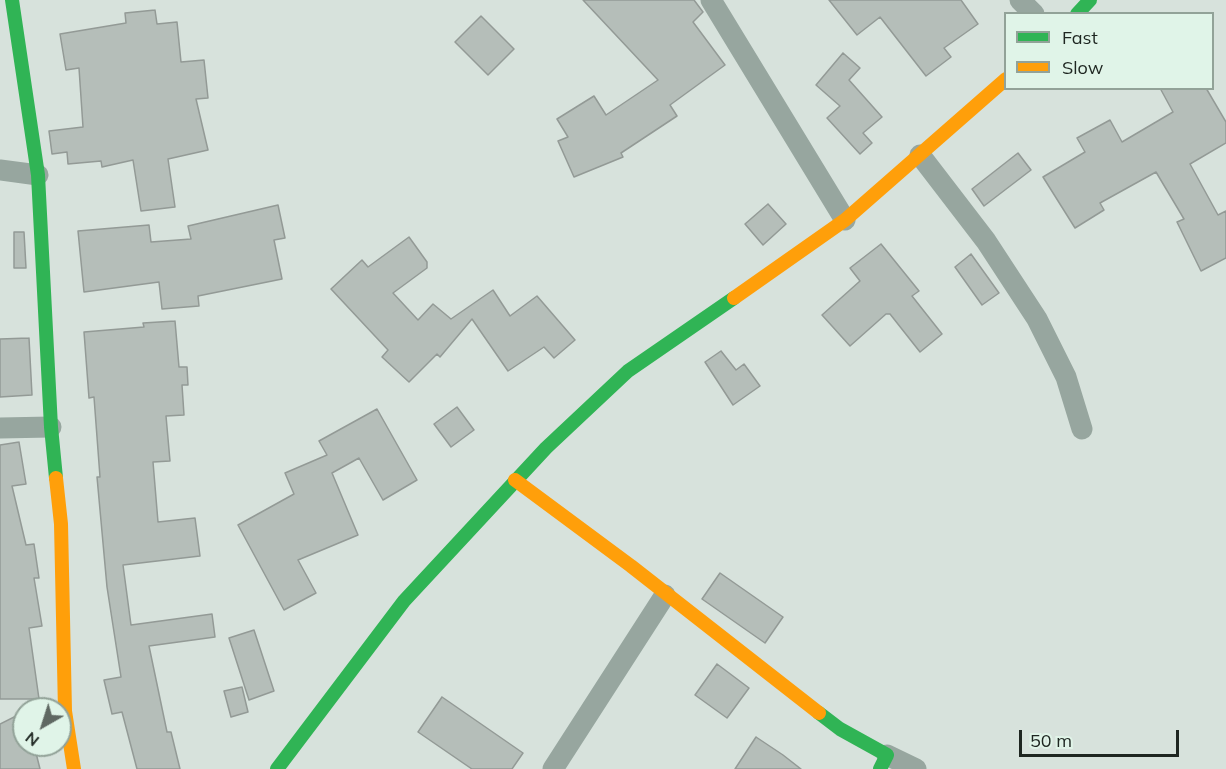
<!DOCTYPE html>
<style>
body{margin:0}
#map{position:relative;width:1226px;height:769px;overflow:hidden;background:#d7e2dc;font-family:Mulish,sans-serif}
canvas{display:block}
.legend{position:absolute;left:1004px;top:12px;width:210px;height:78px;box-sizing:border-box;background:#e0f4e8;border:2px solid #92a298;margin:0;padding:8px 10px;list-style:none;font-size:18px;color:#1e2621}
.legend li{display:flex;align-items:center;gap:12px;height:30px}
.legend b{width:30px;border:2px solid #92a298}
.north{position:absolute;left:12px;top:697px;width:60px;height:60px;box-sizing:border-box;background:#e0f4e8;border:2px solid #92a298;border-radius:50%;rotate:219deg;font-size:16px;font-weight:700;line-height:24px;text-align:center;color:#1e2621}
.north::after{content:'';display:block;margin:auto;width:21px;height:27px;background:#5f6862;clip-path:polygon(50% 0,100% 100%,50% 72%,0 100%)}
.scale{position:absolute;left:1019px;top:730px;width:160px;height:27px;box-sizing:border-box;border:3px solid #1e2621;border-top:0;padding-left:8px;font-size:18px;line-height:21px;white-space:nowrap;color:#1e2621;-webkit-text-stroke:4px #e0f4e8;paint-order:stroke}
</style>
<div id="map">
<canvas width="1226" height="769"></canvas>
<ul class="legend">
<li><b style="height:8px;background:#30b455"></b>Fast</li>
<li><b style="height:8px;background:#ff9f0a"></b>Slow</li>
</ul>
<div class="north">N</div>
<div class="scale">50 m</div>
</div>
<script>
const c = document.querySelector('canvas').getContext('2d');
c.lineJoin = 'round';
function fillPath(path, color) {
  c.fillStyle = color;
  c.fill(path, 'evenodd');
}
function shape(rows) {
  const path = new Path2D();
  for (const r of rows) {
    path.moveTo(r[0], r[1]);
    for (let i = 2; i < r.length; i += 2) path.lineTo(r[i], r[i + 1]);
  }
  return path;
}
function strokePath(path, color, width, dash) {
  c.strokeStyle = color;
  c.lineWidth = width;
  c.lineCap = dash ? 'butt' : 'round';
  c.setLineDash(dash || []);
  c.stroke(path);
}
const building = shape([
 [583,0,694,0,703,12,693,22,725,65,670,105,677,116,621,153,623,157,574,177,558,141,568,137,557,119,594,96,606,115,658,80,583,0],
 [829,0,961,0,978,24,944,48,951,57,926,76,880,17,857,35,829,0],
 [155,10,157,24,177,22,181,62,204,60,208,98,196,99,208,150,168,159,175,207,141,211,133,160,102,167,101,161,68,164,67,152,52,154,49,131,83,127,79,68,66,70,60,34,126,23,125,13,155,10],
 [481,16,514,49,488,75,455,42,481,16],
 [843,53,860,68,849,80,882,117,863,133,872,143,860,154,827,118,840,106,816,85,843,53],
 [1160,88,1206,88,1226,122,1226,143,1190,164,1218,215,1226,211,1226,258,1201,271,1177,222,1184,219,1156,172,1100,203,1104,210,1075,228,1043,177,1085,152,1077,138,1110,120,1122,142,1173,112,1160,88],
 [1018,153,1031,170,984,206,972,189,1018,153],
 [768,204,786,224,763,245,745,224,768,204],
 [278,205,285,238,274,240,282,279,198,296,199,306,162,309,159,282,84,292,78,231,149,225,151,242,191,239,188,226,278,205],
 [14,232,24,232,26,268,14,268,14,232],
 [409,237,427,262,427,268,393,293,418,320,433,304,451,319,493,290,510,316,537,296,575,340,554,358,544,347,508,371,472,319,440,357,437,354,409,382,382,357,388,350,331,289,362,260,368,267,409,237],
 [881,244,919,291,912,296,942,334,920,352,890,314,886,314,850,346,822,315,860,281,850,268,881,244],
 [971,254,999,293,982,305,955,267,971,254],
 [175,321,179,367,187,367,188,385,182,385,184,415,166,416,170,461,153,462,158,522,195,518,200,556,123,565,131,625,212,614,215,637,149,646,167,732,171,732,180,769,137,769,122,712,112,714,104,680,121,677,107,587,97,477,100,477,94,397,89,398,84,332,144,327,143,323,175,321],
 [29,338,32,395,0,397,0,339,29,338],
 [721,351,736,370,744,364,760,386,733,405,705,362,721,351],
 [457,407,474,430,451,447,434,424,457,407],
 [377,409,417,480,383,500,359,458,332,473,358,535,298,560,316,593,284,610,238,525,294,494,285,473,327,455,319,441,377,409],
 [19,442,26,484,12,486,26,545,34,544,39,578,34,578,42,626,29,628,39,699,0,699,0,445,19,442],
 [720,573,783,617,765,643,702,599,720,573],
 [254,630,274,691,249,700,229,638,254,630],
 [717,664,749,688,727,718,695,695,717,664],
 [242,687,248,712,231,717,224,691,242,687],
 [442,697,523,753,512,769,472,769,418,732,442,697],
 [24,712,24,745,34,745,40,769,0,769,0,724,24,712],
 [756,737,783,755,801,769,735,769,756,737]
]);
fillPath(building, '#b5beb9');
strokePath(building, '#939a96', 1.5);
strokePath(shape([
 [711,0,845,220],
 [1020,0,1034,14],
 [920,155,986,241,1037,319,1066,377,1082,429],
 [0,170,38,175],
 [0,428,51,427],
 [887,755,916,769],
 [553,769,665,595]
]), '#97a69f', 21);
strokePath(shape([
 [12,0,38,175,51,427,56,478],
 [1077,14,1090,0],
 [819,713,840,729,887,755,880,769],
 [277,769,404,601,546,448,628,371,734,298]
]), '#30b455', 14);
strokePath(shape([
 [734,298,845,220,1006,79],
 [56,478,61,524,65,711,74,769],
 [515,480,631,566,819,713]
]), '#ff9f0a', 14);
</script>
